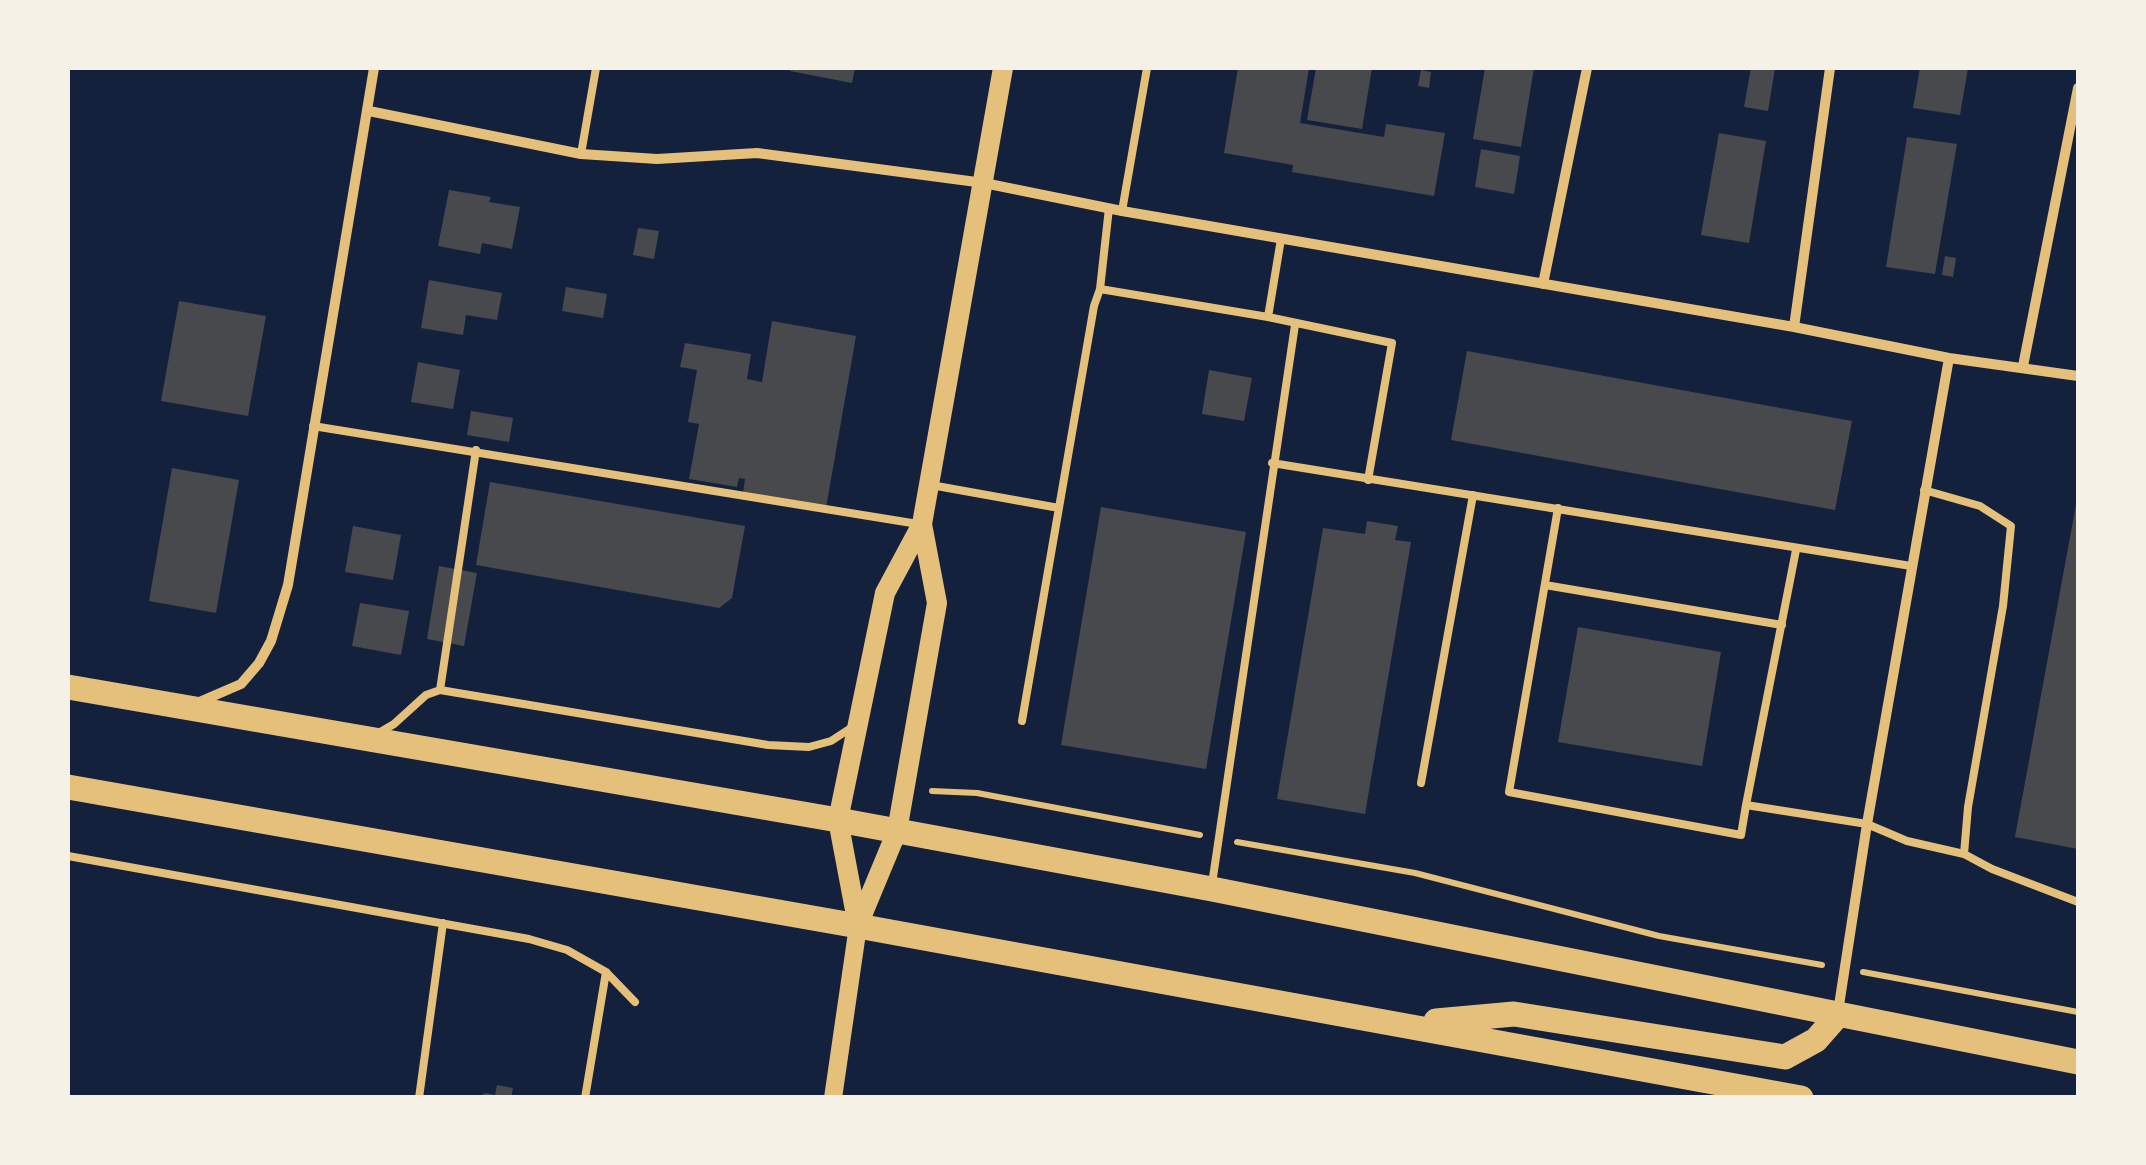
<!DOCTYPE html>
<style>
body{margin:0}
#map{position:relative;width:2146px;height:1165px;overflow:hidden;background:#14213d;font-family:"IBM Plex Sans",sans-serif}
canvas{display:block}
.frame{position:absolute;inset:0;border:70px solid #f6f1e7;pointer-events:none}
</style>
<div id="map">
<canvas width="2146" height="1165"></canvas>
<div class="frame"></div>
</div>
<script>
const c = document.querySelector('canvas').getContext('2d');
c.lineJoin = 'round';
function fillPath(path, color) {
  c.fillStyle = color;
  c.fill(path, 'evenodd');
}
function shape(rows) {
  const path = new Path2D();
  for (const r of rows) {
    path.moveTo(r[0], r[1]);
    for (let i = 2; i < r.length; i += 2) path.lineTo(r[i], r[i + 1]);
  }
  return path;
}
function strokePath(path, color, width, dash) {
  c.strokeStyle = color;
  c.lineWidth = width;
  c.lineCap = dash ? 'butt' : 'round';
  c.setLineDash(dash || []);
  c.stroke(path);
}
fillPath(shape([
 [791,68,855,68,852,83,790,71],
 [1238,68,1309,68,1300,123,1384,137,1386,124,1445,133,1434,196,1292,172,1293,165,1224,153],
 [1316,68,1372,68,1362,129,1307,120],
 [1485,68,1534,68,1521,147,1473,139],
 [1751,68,1775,68,1768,111,1744,107],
 [1920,68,1968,68,1960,115,1913,108],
 [1421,70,1431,72,1429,88,1418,86],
 [1719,133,1766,141,1749,243,1701,235],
 [1907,137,1957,144,1935,274,1886,267],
 [1481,149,1520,156,1514,194,1475,187],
 [449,190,491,197,489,202,520,207,512,249,482,243,480,254,438,246],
 [638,228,659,231,654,259,633,255],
 [1945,256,1956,258,1953,277,1942,275],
 [429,280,502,293,497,320,466,315,463,335,421,328],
 [566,287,607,294,603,318,562,311],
 [179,301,266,316,248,416,161,401],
 [772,321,856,336,826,508,743,493,745,479,739,478,737,487,689,479,699,424,688,422,697,370,680,367,685,343,751,354,747,379,762,382],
 [1467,351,1852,421,1835,510,1451,440],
 [418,362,460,370,453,409,411,402],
 [1209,370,1252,378,1244,421,1202,414],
 [471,411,513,418,509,442,467,435],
 [172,468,239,480,216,613,149,601],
 [490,482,745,526,732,598,719,608,476,565],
 [2077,499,2078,499,2078,849,2015,837],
 [1101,507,1246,532,1206,769,1061,745],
 [1367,521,1398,526,1395,540,1411,542,1365,814,1277,799,1323,528,1365,534],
 [353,526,401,535,393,580,345,572],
 [439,566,477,573,464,646,427,639],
 [360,603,409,611,401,655,352,646],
 [1578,627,1721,652,1702,766,1558,742],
 [497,1085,513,1088,511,1098,475,1098,486,1093,495,1095]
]), '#48494c');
strokePath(shape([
 [932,791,977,793,1200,835],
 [1237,842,1415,873,1659,936,1822,965],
 [1863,972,2078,1012]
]), '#e5c07b', 6);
strokePath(shape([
 [581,154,596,68],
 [1122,211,1147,68],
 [1100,289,1109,208],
 [1268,317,1281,239],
 [313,426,918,524],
 [1272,463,1911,566],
 [931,485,1059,508],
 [1558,508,1509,792,1741,835,1746,805,1867,824,1907,841,1964,854,1968,807,2003,606,2011,526,1980,506,1924,490],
 [1545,585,1782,625],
 [440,690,476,450],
 [1022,721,1094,306,1100,289,1268,317,1392,343,1368,480],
 [377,734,394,724,426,695,440,690,768,745,809,747,831,741,854,726],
 [1421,783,1473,495],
 [1746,805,1796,550],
 [1964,854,1992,869,2078,902],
 [68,856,529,939,567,950,606,972,635,1002],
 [1212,884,1295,325],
 [419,1098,443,923],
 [585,1098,606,972]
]), '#e5c07b', 8);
strokePath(shape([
 [369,111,581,154,657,159,757,153,984,183,1122,211,1794,327,1949,358,2078,376],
 [1543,284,1587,68],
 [1794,327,1830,68],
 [2023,366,2078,88],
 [197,703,241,684,259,663,271,641,288,585,374,68],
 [1838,1012,1867,824,1949,358]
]), '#e5c07b', 10);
strokePath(shape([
 [833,1098,858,926]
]), '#e5c07b', 18);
strokePath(shape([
 [858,925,897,831,937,603,922,524],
 [858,926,838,820,885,593,922,524,1003,68]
]), '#e5c07b', 20);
strokePath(shape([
 [68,687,838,820,1212,889,2078,1062],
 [68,787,858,926,1801,1098],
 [1436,1021,1514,1014,1785,1057,1816,1040,1837,1016]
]), '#e5c07b', 25);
</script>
